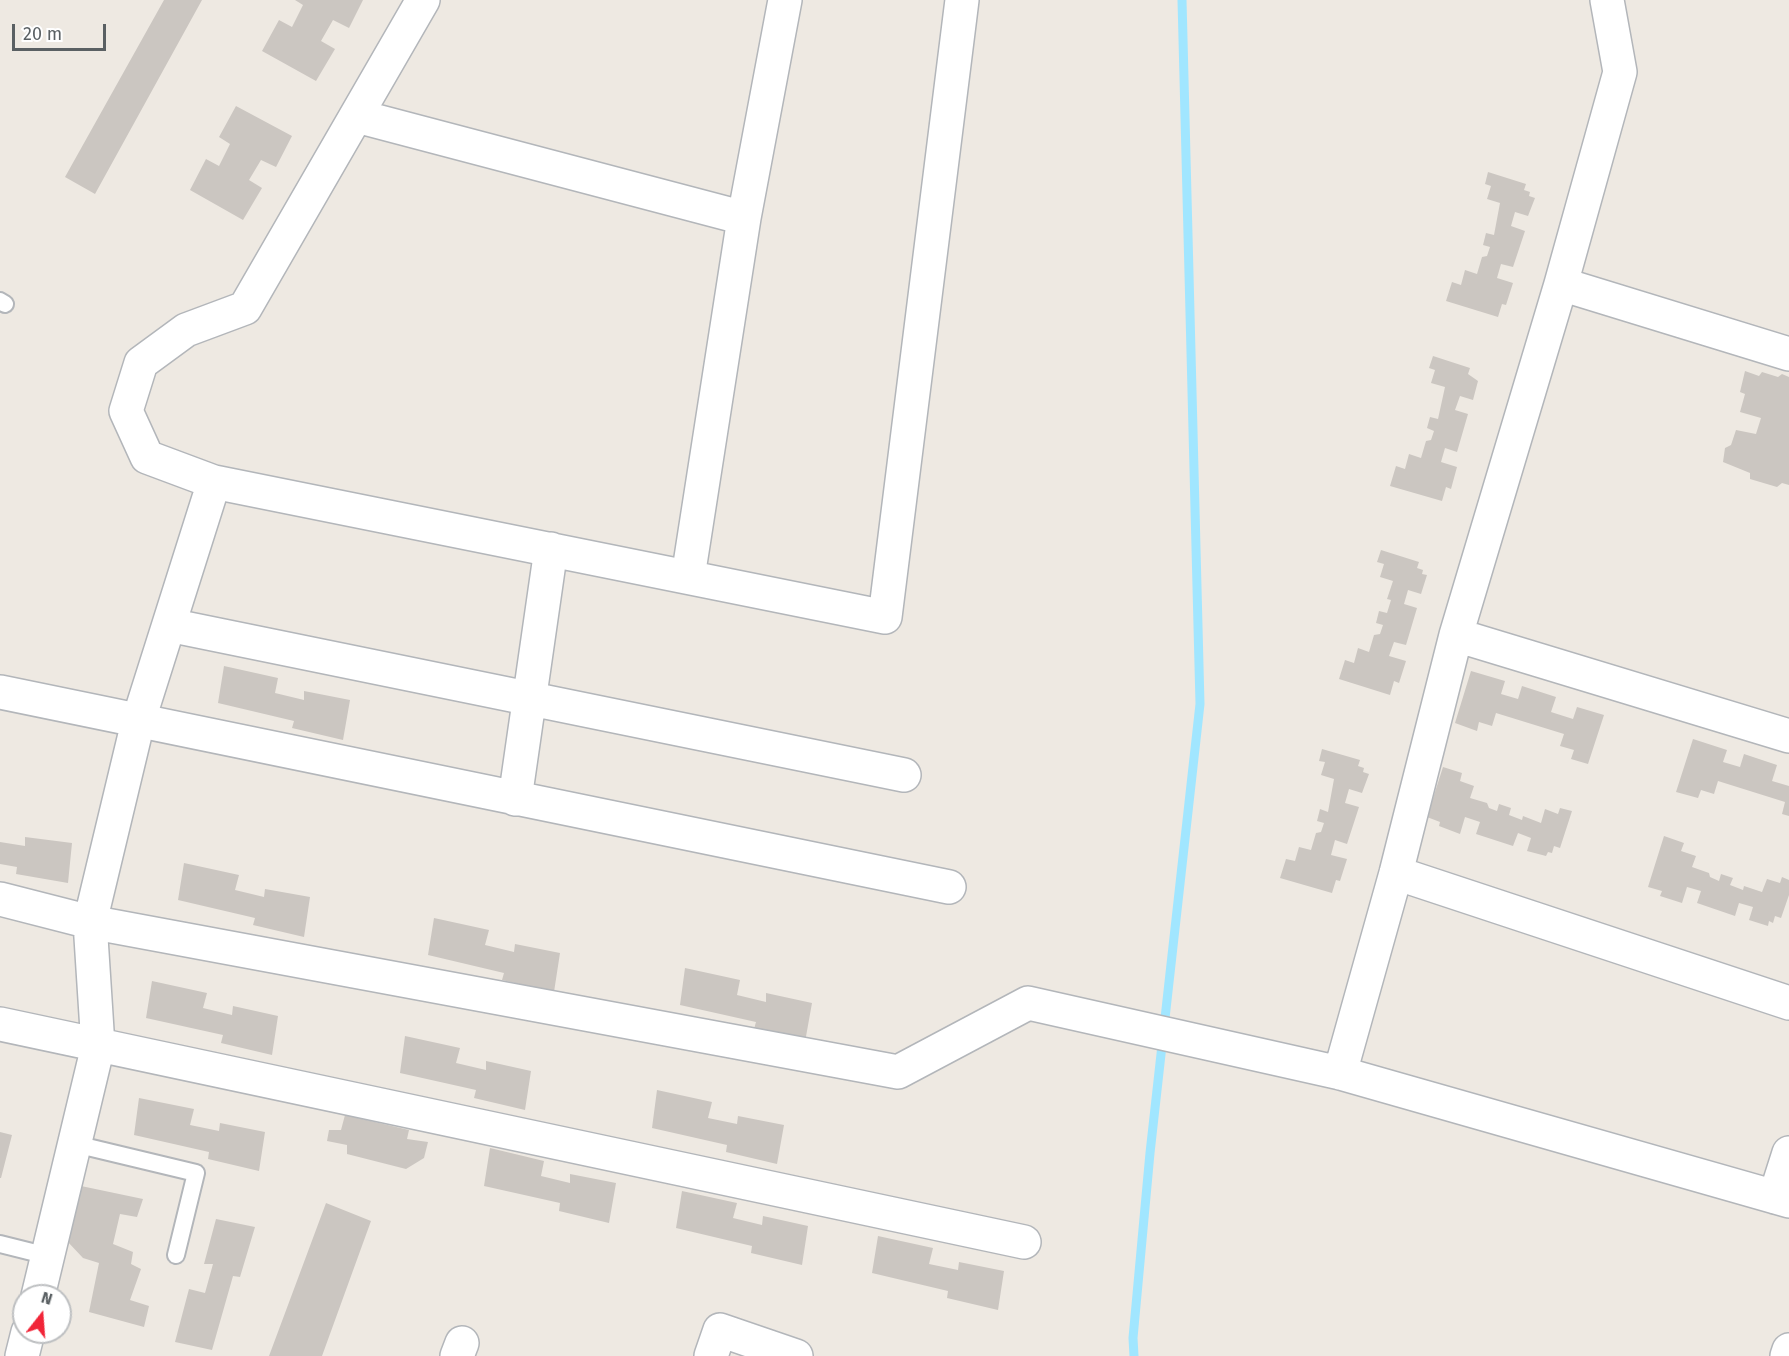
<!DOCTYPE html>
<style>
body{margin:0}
#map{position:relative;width:1789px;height:1356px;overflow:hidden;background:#eee9e2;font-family:"Fira Sans",sans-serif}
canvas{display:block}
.north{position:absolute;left:12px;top:1284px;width:60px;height:60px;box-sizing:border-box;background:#fff;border:2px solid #bdbfc1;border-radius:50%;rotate:17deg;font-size:16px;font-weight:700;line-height:24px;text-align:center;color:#5a6063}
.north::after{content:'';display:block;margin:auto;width:21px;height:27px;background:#f12538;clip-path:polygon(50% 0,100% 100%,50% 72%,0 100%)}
.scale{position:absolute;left:12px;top:24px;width:94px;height:27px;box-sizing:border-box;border:3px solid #5a6063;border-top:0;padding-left:8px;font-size:18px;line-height:21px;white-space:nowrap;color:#5a6063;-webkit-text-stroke:4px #fff;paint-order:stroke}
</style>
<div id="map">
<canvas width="1789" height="1356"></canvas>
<div class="north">N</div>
<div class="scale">20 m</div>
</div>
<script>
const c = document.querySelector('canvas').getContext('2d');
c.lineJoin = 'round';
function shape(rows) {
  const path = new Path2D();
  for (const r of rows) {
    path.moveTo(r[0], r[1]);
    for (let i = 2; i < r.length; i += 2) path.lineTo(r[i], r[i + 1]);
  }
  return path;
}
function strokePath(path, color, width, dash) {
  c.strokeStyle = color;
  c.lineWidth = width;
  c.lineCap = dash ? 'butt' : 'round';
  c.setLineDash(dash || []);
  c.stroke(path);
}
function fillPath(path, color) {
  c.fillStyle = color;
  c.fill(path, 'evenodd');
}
strokePath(shape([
 [1134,1356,1133,1338,1150,1153,1200,704,1182,0]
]), '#a1e6ff', 9);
fillPath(shape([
 [164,0,202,0,95,194,65,177],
 [295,0,363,0,349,28,333,20,321,41,335,49,316,81,262,51,279,20,292,27,303,5],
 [236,106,292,136,276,167,261,160,249,180,262,188,243,220,190,190,206,159,219,166,230,144,219,137],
 [1488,172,1526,184,1524,190,1530,192,1529,196,1535,198,1528,216,1515,212,1511,226,1525,231,1513,267,1501,264,1497,278,1513,283,1506,305,1502,304,1498,317,1446,301,1452,282,1461,285,1465,270,1477,274,1482,257,1487,256,1490,247,1483,245,1486,233,1494,235,1500,203,1487,199,1491,186,1485,184],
 [1433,356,1470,368,1468,374,1478,381,1473,400,1460,396,1455,410,1468,414,1457,452,1445,448,1441,462,1457,467,1451,489,1446,487,1442,501,1390,486,1396,466,1405,469,1409,454,1421,458,1426,441,1431,440,1434,431,1427,428,1430,417,1438,419,1445,387,1431,383,1435,370,1429,368],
 [1745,371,1759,376,1762,372,1778,377,1782,374,1789,377,1789,485,1782,483,1777,487,1750,479,1750,473,1723,462,1725,448,1731,445,1736,430,1756,434,1761,418,1740,412,1745,394,1740,392],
 [1381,550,1419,562,1417,568,1423,570,1422,574,1427,575,1421,594,1408,590,1404,604,1417,608,1406,645,1394,642,1389,656,1406,661,1399,683,1394,681,1390,695,1339,679,1345,660,1354,663,1358,648,1369,652,1374,635,1380,634,1383,625,1376,623,1379,611,1387,613,1391,600,1387,599,1393,581,1380,577,1384,564,1377,562],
 [224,666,278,678,275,693,304,700,304,691,350,700,343,740,292,728,294,721,218,703],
 [1471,671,1505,681,1501,694,1518,699,1522,686,1556,697,1551,712,1573,719,1577,707,1604,715,1588,764,1571,759,1574,750,1560,746,1564,734,1496,713,1492,726,1479,722,1477,731,1455,723],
 [1693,739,1727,750,1723,762,1740,767,1744,754,1777,765,1772,781,1789,786,1789,816,1782,814,1785,802,1718,781,1714,794,1701,790,1698,798,1676,792],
 [1322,749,1360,760,1358,766,1364,768,1363,772,1369,774,1362,793,1349,789,1345,803,1359,807,1347,844,1335,840,1331,855,1347,859,1340,881,1336,880,1332,893,1280,878,1286,859,1295,861,1299,847,1311,850,1316,833,1321,832,1324,823,1317,821,1320,809,1328,812,1334,779,1321,775,1325,762,1319,761],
 [1443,767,1462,773,1460,781,1474,786,1470,798,1487,803,1489,808,1497,811,1499,804,1511,808,1509,815,1522,820,1523,816,1541,823,1545,809,1558,814,1560,808,1572,811,1560,848,1554,846,1552,853,1548,852,1546,856,1527,851,1531,838,1518,833,1513,846,1476,834,1480,822,1465,817,1460,834,1439,826,1440,822,1427,817],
 [1664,836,1684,843,1681,851,1696,856,1692,867,1709,873,1710,877,1719,881,1721,874,1733,878,1730,885,1743,890,1744,886,1762,892,1767,879,1780,883,1782,877,1789,880,1789,895,1781,918,1775,916,1773,923,1769,921,1768,926,1749,920,1753,907,1739,903,1735,916,1697,903,1701,891,1687,887,1682,903,1660,896,1662,891,1648,887],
 [25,837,72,843,68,883,16,874,17,867,0,864,0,842,25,846],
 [184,863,239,875,235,890,264,897,265,889,310,897,304,937,253,925,255,918,178,900],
 [434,918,489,930,485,945,514,952,515,944,560,953,554,992,502,980,504,973,428,955],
 [685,968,740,980,737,995,766,1002,766,993,812,1003,805,1042,754,1029,756,1022,680,1005],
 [152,981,207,993,203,1008,232,1015,233,1006,278,1016,272,1055,221,1043,223,1035,146,1018],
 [405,1036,460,1048,456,1063,486,1070,486,1061,531,1071,525,1110,474,1098,476,1090,400,1073],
 [657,1090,712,1102,708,1118,737,1124,738,1116,784,1125,777,1164,726,1152,727,1145,652,1128],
 [139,1098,194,1109,190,1125,219,1131,220,1123,265,1132,259,1171,208,1159,209,1152,134,1135],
 [345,1115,409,1130,407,1139,428,1142,424,1158,406,1169,347,1154,347,1145,327,1141,329,1130,341,1130],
 [0,1132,12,1135,1,1178,0,1178],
 [490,1148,544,1161,541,1176,570,1183,570,1174,616,1183,609,1223,559,1211,560,1203,484,1186],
 [81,1186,143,1199,137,1217,120,1214,113,1244,133,1252,131,1264,141,1269,130,1300,149,1306,144,1327,89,1312,99,1263,83,1258,67,1241],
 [682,1191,737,1203,733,1218,762,1225,763,1216,808,1226,802,1265,751,1253,752,1246,676,1228],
 [326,1203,371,1221,322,1356,269,1356],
 [216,1219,255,1227,240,1277,233,1276,212,1350,175,1342,189,1289,205,1293,213,1264,204,1264],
 [878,1236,933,1248,929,1264,958,1270,959,1262,1004,1271,998,1310,947,1298,948,1291,872,1273]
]), '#cbc6c1');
const service = shape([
 [0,301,5,304],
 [75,1144,196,1173,176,1255],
 [0,1244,48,1256]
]);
const minor = shape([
 [423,0,245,308,186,330,141,363,126,411,147,457,214,482,885,617,962,0],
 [357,116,744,218],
 [1561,284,1789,354],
 [688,577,744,218,785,0],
 [169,625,904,775],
 [1456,635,1789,736],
 [0,692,949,887],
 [515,799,551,549],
 [1396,873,1789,1003],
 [0,899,90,922,898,1072,1028,1003,1340,1073,1789,1201],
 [0,1024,1024,1242],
 [1340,1073,1396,873,1456,635,1561,284,1620,72,1607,0],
 [1775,1197,1789,1153],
 [38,1296,98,1046,90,922,138,722,214,482],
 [22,1356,28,1332],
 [457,1356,462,1343],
 [711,1356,720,1330,796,1356],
 [1787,1356,1789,1350]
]);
strokePath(service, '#b3b6ba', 20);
strokePath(minor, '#b3b6ba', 36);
strokePath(service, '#fff', 16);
strokePath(minor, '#fff', 33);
</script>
